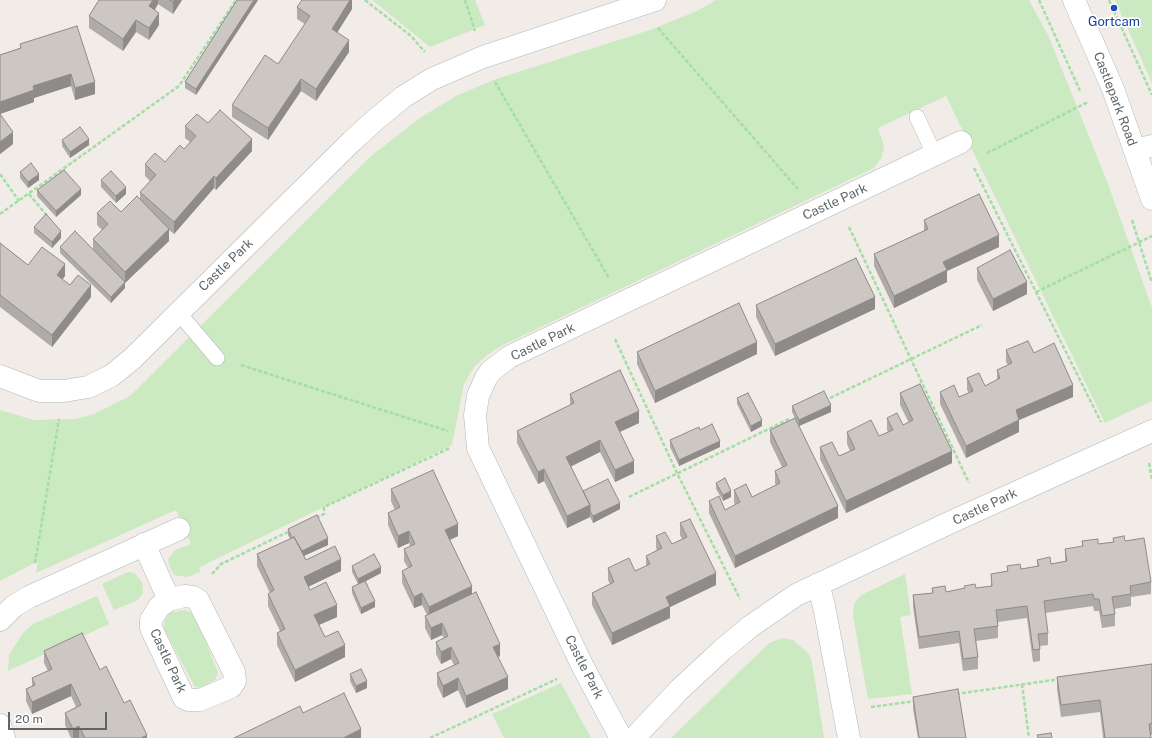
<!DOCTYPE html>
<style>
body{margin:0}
#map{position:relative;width:1152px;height:738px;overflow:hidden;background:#f1ece7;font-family:"Public Sans",sans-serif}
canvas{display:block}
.scale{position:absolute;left:8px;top:712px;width:99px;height:18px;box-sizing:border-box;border:2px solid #5e6568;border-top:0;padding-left:5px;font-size:12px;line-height:14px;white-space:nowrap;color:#5e6568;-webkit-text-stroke:3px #fff;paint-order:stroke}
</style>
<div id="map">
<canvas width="1152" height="738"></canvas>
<div class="scale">20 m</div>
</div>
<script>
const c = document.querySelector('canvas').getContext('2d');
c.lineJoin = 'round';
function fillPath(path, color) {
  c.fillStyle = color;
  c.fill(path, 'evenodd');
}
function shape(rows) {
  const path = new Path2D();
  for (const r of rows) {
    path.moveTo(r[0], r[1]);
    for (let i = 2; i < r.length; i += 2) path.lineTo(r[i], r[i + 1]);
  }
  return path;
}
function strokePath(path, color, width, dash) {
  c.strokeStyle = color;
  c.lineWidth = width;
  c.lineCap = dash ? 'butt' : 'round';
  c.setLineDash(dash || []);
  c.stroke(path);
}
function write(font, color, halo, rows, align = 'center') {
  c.font = font + ' "Public Sans",sans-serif';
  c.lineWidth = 3.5;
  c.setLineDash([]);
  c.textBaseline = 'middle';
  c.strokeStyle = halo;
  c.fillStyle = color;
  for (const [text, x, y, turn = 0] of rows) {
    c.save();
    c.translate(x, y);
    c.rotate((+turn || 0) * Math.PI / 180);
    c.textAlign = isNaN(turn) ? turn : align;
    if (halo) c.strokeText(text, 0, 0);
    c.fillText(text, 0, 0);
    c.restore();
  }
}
fillPath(shape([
 [372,0,475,0,485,25,430,47],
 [716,0,1029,0,1048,35,1107,181,1152,308,1152,401,1105,423,946,96,878,128,884,146,882,157,874,168,501,346,487,355,474,367,464,384,452,445,212,561,199,568,201,572,187,577,174,575,169,565,168,559,175,550,191,544,176,510,36,573,38,561,0,581,0,410,34,420,76,419,94,414,130,396,371,156,420,118,456,96,496,79,650,30,697,11],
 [1115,0,1152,0,1152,83],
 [128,572,134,573,138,577,142,582,143,593,138,600,114,610,102,584],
 [905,574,911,615,900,617,912,694,868,699,853,616,854,604,861,595],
 [97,596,109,624,8,671,9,655,23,633,33,624],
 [184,610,192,613,197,619,218,673,215,680,202,688,195,687,164,629,165,619,170,613],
 [782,638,793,640,809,654,812,662,824,738,671,738,769,643],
 [561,683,591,738,504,738,492,714]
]), '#cbeac1');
const service = shape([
 [917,117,934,154],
 [178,312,217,358]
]);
const minor = shape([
 [1135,150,1152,146],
 [0,376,39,391,64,391,88,387,111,376,132,359,352,141,374,121,403,97,432,79,483,57,655,0],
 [144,544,169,600],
 [818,584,824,606,849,738],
 [184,596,193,597,198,600,234,672,235,681,231,687,200,700,188,700,184,698,151,628,151,620,159,607,169,600,184,596],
 [0,620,14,606,29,597,179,529],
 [0,725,4,738],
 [621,738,583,667,478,448,475,415,478,396,486,378,491,371,509,357,961,142],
 [634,738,679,690,722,650,751,626,796,595,949,523,1152,431]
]);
const tertiary = shape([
 [1074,0,1113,89,1152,199]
]);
strokePath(service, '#b2b7ba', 16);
strokePath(minor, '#b2b7ba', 23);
strokePath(tertiary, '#b2b7ba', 23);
strokePath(shape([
 [365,0,411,36,425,52],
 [465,0,475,31],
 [1039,0,1080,91],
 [1109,0,1152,95],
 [658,28,798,189],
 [495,82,609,278],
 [987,153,1088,102],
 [974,168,1101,422],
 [0,174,19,201],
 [29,194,48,217],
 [0,214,179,86,236,0],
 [1132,220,1152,283],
 [849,227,969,483],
 [1036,292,1152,236],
 [615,339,677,473,740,599],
 [241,365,448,431],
 [830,398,982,325],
 [1149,463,1152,479],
 [629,497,789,419],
 [316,518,324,514,324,507,450,448],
 [35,563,59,419],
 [212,574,221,564,290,531],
 [1022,684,1029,738],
 [956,694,1060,679],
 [871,707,916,701],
 [430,738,557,679]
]), '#a3dea4', 2.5, [4, 2]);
strokePath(service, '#fff', 15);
strokePath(minor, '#fff', 22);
strokePath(tertiary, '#fff', 22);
fillPath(shape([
 [99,0,182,0,173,14,158,4,155,10,159,25,149,40,136,32,123,51,89,28,89,16],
 [237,0,258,0,196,95,185,88,185,82],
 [352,0,352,9,337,32,349,52,316,101,301,91,268,140,232,117,232,105,278,64,305,24,297,19,297,7],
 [77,26,95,94,75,100,71,86,34,98,34,102,0,114,13,144,0,154,0,55,20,48,20,44],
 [208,123,252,151,216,190,214,188,174,234,169,230,169,241,125,283,125,288,111,303,60,253,60,247,93,250,93,239,102,230,97,225,97,213,121,212,140,200,140,192,150,181,145,176,145,164,165,162,184,149,190,142,185,138,185,126],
 [62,140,89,145,70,158,62,146],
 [20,172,39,180,28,188,20,178],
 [101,180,126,194,116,203,101,187],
 [37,190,81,195,56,217,37,196],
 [924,220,999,247,947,271,947,282,894,308,874,266,874,254,924,231],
 [34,227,61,238,52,248,34,233],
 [0,243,28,265,65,276,62,279,70,285,91,297,52,347,0,307],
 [977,268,1027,294,993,311,977,280],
 [756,305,875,309,775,356,756,317],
 [1006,350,1034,353,1073,397,1019,420,1019,432,966,458,940,404,940,392,959,397,969,393,967,390,967,378,985,386,997,380,997,370,1008,365,1006,362],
 [637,352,757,354,655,403,637,364],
 [900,393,952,463,846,513,820,459,820,447,839,456,850,451,847,444,847,432,879,436,888,432,887,430,887,418,903,425,909,423,900,405],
 [570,394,639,423,620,432,634,473,615,482,600,452,571,466,583,491,620,509,593,523,590,517,567,528,544,481,538,484,517,443,517,431,570,405],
 [737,398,762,426,751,432,737,404],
 [792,406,831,412,799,426,838,518,735,568,709,513,709,501,725,510,735,505,734,502,734,490,752,497,776,485,775,483,775,471,782,467,770,442,770,430,795,418,792,412],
 [700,430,720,447,679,466,670,447,670,440],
 [716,483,731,497,723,501,716,489],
 [391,489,458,536,450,540,472,594,500,656,498,657,508,689,466,708,458,690,443,698,437,685,437,673,454,665,451,659,441,664,436,654,436,642,444,638,442,635,431,640,425,628,425,616,427,615,422,605,414,608,402,583,402,571,408,568,404,561,404,549,410,546,409,543,398,548,388,525,388,513,395,510,391,501],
 [680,523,716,585,670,607,670,618,612,645,592,605,592,593,610,584,608,580,608,568,635,571,646,566,646,556,657,550,656,548,656,536,672,544,682,539,680,535],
 [288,529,328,545,304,556,306,560,341,571,308,586,310,590,337,617,319,625,325,637,345,657,295,682,277,645,277,633,280,631,268,606,268,594,270,593,257,566,257,554,290,539,288,535],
 [1113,538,1125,541,1151,582,1151,594,1131,597,1131,606,1114,609,1115,614,1115,626,1102,628,1099,611,1094,611,1093,606,1045,613,1048,633,1048,645,1040,646,1040,661,1033,662,1027,618,998,622,998,638,976,641,978,657,978,669,963,671,959,643,919,649,913,607,913,595,932,593,932,588,946,592,991,586,991,574,1007,571,1007,566,1021,569,1037,566,1037,560,1051,564,1065,561,1065,549,1082,547,1082,541,1098,544,1113,542],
 [352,566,381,573,366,581,375,607,361,614,352,593,352,587,358,584,352,572],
 [44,651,100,670,124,703,147,738,71,738,65,725,65,713,76,707,71,696,32,714,26,701,26,689,32,686,32,678,48,671,44,663],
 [1152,664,1152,735,1151,735,1151,738,1103,738,1100,712,1061,717,1057,689,1057,677],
 [350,674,367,688,356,693,350,681],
 [913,697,966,738,918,738,913,709]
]), '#afaba8');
fillPath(shape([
 [153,0,158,0,158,4,149,18,149,6],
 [175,0,182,0,173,14,173,2],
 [254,0,258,0,196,95,196,89],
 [350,0,352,0,352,9,332,41,332,29],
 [159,13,159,25,149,40,149,28],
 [136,20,136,32,123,51,123,39],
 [349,40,349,52,316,101,316,89],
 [71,74,71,86,34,98,34,102,0,114,0,102,33,86],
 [301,79,301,91,268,140,268,128],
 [95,82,95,94,75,100,75,88],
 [13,132,13,144,0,154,0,142],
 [89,139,89,145,70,158,70,152],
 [252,139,252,151,216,190,216,178],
 [39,174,39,180,28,188,28,182],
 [214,176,214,188,174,234,174,222],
 [126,187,126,194,116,203,116,196],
 [81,189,81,195,56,217,56,211],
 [169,229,169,241,125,283,125,288,111,303,111,297,125,283,125,272],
 [61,231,61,238,52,248,52,242],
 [999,235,999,247,947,271,947,282,894,308,894,296,943,262],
 [65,264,65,276,57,287,57,275],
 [1027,282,1027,294,993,311,993,299],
 [91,285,91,297,52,347,52,335],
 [875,297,875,309,775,356,775,344],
 [757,342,757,354,655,403,655,391],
 [1073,385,1073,397,1019,420,1019,432,966,458,966,446,1016,410],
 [831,405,831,412,799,426,799,420],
 [639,411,639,423,615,434,615,422],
 [762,420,762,426,751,432,751,426],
 [600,440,600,452,566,469,566,457],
 [720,441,720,447,679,466,679,460],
 [952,451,952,463,846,513,846,501],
 [634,461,634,473,615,482,615,470],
 [544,469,544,481,538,484,538,472],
 [731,491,731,497,723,501,723,495],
 [620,503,620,509,593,523,593,516],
 [590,505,590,517,567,528,567,516],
 [838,506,838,518,735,568,735,556],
 [458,524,458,536,445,542,445,530],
 [409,531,409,543,398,548,398,536],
 [328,538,328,545,299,558,299,552],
 [341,559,341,571,304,589,304,577],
 [381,567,381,573,358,585,358,579],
 [716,573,716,585,670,607,670,618,612,645,612,633,666,597],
 [472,586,472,598,429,619,429,607],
 [422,593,422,605,414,608,414,597],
 [375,601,375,607,361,614,361,608],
 [337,605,337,617,314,627,314,615],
 [442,623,442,635,431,640,431,628],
 [500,644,500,656,493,659,493,647],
 [345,645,345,657,295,682,295,670],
 [451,647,451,659,441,664,441,652],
 [508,677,508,689,466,708,466,696],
 [458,678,458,690,443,698,443,686],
 [367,681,367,688,356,693,356,686],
 [71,684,71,696,32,714,32,702],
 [79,726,79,738,73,738,73,729],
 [361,729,361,738,343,738],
 [147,735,147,738,141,738]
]), '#8f8b88');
const building = shape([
 [99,0,153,0,149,6,159,13,149,28,136,20,123,39,89,16,99,0],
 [170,0,175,0,173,2,170,0],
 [237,0,254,0,196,89,185,82,237,0],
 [302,0,350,0,332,29,349,40,316,89,301,79,268,128,232,105,265,55,278,64,310,16,297,7,302,0],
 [77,26,95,82,75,88,71,74,33,86,34,90,0,102,0,55,21,48,20,44,77,26],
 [220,110,252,139,216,178,214,176,174,222,140,192,156,175,145,164,155,153,165,162,180,145,184,149,196,136,185,126,197,114,208,123,220,110],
 [0,114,13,132,0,142,0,114],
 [80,127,89,139,70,152,62,140,80,127],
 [31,163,39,174,28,182,20,172,31,163],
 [64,170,81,189,56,211,37,190,64,170],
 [111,171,126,187,116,196,101,180,111,171],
 [979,194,999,235,943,262,947,270,894,296,874,254,928,229,924,220,979,194],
 [137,196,169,229,125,272,93,239,108,224,97,213,110,201,121,212,137,196],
 [46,214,61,231,52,242,34,227,46,214],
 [75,231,125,282,111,297,60,247,75,231],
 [0,243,28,265,42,247,65,264,57,275,70,285,78,275,91,285,52,335,0,295,0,243],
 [1010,250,1027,282,993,299,977,268,1010,250],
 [856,258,875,297,775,344,756,305,856,258],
 [739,303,757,342,655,391,637,352,739,303],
 [1028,341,1034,353,1054,343,1073,385,1016,410,1019,420,966,446,940,392,954,385,959,397,973,391,967,378,979,373,985,386,1000,378,997,370,1012,363,1006,350,1028,341],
 [620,370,639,411,615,422,634,461,615,470,600,440,566,457,590,505,567,516,544,469,538,472,517,431,574,403,570,394,620,370],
 [920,384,952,451,846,501,820,447,832,442,839,456,855,449,847,432,871,420,879,436,893,430,887,418,897,413,903,425,913,420,900,393,920,384],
 [824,391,831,405,799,420,792,406,824,391],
 [748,393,762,420,751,426,737,398,748,393],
 [795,418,838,506,735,556,709,501,719,496,725,510,740,502,734,490,746,484,752,497,780,483,775,471,787,465,770,430,795,418],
 [712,424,720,441,679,460,670,440,699,427,700,430,712,424],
 [433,470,458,524,445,530,472,586,429,607,422,593,414,597,402,571,412,566,404,549,415,544,409,531,398,536,388,513,400,507,391,489,433,470],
 [725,478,731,491,723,495,716,483,725,478],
 [608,479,620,503,593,516,590,511,590,505,583,491,608,479],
 [317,515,328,538,302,551,294,537,292,538,288,529,317,515],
 [690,519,716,573,666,597,670,606,612,633,592,593,614,582,608,568,629,558,635,571,650,564,646,556,662,548,656,536,665,532,672,544,687,537,680,523,690,519],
 [1124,536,1125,541,1144,538,1151,582,1130,586,1131,594,1112,597,1115,614,1102,616,1099,599,1094,599,1093,594,1044,601,1048,633,1038,634,1040,649,1033,650,1027,606,996,610,998,626,974,629,978,657,963,659,959,631,919,637,913,595,933,593,932,588,945,586,946,592,965,588,964,586,975,584,976,588,992,586,991,574,1008,571,1007,566,1020,564,1021,569,1039,566,1037,560,1050,557,1051,564,1067,561,1065,549,1083,546,1082,541,1098,539,1098,544,1114,542,1113,538,1124,536],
 [294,537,306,560,335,546,341,559,304,577,310,590,326,582,337,605,314,615,325,637,338,631,345,645,295,670,277,633,285,629,268,594,274,590,257,554,294,537],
 [374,554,381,567,358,579,352,566,374,554],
 [365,581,375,601,361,608,352,587,365,581],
 [476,592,500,644,493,647,508,677,466,696,458,678,443,686,437,673,459,663,451,647,441,652,436,642,448,636,442,623,431,628,425,616,476,592],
 [82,633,100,670,106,666,124,703,130,700,147,735,141,738,85,738,79,726,73,729,65,713,81,705,71,684,32,702,26,689,35,685,32,678,52,669,44,651,82,633],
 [1152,664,1152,723,1149,724,1151,738,1105,738,1100,700,1061,705,1057,677,1152,664],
 [361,669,367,681,356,686,350,674,361,669],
 [958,689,966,738,919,738,913,697,958,689],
 [344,693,361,729,343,738,234,738,300,706,303,713,344,693],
 [1051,733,1052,738,1038,738,1037,735,1051,733]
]);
fillPath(building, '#ccc7c3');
strokePath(building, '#8f8b88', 1);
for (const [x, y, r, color] of [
 [1114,8,4,"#1a4fb4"]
]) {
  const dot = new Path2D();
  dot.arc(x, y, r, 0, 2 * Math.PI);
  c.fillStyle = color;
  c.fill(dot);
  strokePath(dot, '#fff', 1.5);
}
write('13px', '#164399', '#fff', [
 ["Gortcam",1114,22]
]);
write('13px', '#5e6568', '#fff', [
 ["Castlepark Road",1115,99,69],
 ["Castle Park",835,202,-25],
 ["Castle Park",226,265,-44],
 ["Castle Park",543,342,-26],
 ["Castle Park",985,507,-25],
 ["Castle Park",168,661,65],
 ["Castle Park",584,667,63]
]);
</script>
